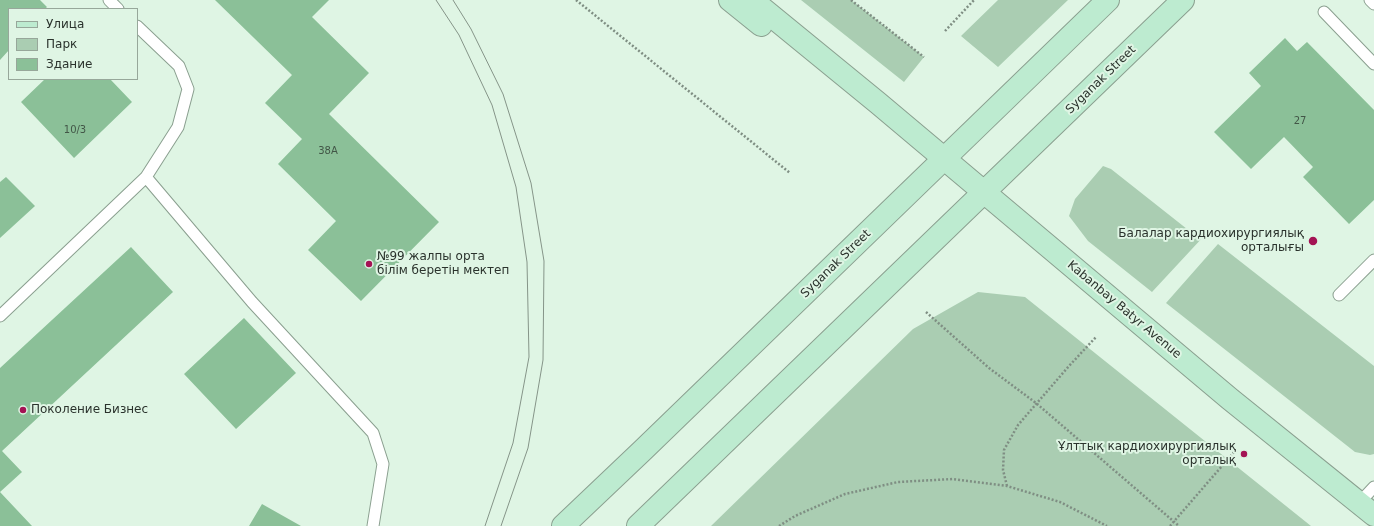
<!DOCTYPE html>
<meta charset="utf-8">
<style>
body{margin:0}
#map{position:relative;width:1374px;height:526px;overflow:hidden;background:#dff5e4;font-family:"DejaVu Sans",sans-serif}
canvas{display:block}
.legend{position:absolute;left:8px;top:8px;width:130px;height:72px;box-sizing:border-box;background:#dff5e4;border:1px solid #97a79a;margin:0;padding:5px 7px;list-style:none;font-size:12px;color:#2a322c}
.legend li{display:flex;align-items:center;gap:8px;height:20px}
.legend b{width:20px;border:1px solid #97a79a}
</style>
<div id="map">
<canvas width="1374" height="526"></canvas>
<ul class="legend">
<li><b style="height:5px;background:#bdebd0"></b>Улица</li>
<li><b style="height:11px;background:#aacdb2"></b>Парк</li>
<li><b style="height:11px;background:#8bc098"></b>Здание</li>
</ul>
</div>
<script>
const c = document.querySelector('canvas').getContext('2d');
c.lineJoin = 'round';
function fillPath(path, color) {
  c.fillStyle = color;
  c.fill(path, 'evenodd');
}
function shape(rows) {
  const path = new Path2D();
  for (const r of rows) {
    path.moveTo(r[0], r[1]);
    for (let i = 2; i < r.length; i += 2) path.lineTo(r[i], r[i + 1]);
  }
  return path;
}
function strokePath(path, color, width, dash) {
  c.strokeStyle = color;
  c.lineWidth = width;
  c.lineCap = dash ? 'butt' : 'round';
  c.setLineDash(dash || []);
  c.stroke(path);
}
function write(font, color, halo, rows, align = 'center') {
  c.font = font + ' "DejaVu Sans",sans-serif';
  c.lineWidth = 4;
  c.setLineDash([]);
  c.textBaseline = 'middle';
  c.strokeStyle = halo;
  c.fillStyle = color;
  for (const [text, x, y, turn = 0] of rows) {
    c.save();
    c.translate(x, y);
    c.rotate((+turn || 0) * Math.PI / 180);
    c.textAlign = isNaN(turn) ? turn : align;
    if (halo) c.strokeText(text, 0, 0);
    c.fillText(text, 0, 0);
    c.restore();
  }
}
fillPath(shape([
 [801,0,851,0,924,57,904,82],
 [998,0,1068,0,998,67,961,36],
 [1103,166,1111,169,1187,229,1204,236,1152,292,1088,241,1069,216,1075,199],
 [1218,244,1374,366,1374,454,1370,455,1355,452,1166,303],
 [978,292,1025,297,1311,526,711,526,913,329]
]), '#aacdb2');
fillPath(shape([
 [0,0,40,0,47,7,45,9,9,9,9,50,0,60],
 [215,0,329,0,312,17,369,73,329,114,439,222,361,301,308,250,336,221,278,164,302,139,265,103,292,75],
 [1285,38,1297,51,1307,42,1374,110,1374,200,1349,224,1303,177,1313,167,1284,137,1251,169,1214,132,1261,86,1249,73],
 [45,79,110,79,132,102,74,158,21,102],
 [6,177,35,206,0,238,0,182],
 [131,247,173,292,2,451,22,472,0,492,32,526,0,526,0,368],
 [244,318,296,373,236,429,184,374],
 [262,504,301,526,249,526]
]), '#8bc098');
const service = shape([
 [109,0,118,9],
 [1370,0,1374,4],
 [1324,12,1374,64],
 [146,177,252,302,373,433,383,464,373,526],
 [1339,295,1374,260],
 [0,316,146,177,178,127,188,89,179,66,137,26],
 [1359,503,1374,487]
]);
const secondary = shape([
 [730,0,761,25],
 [752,0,878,103,1230,399,1374,515],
 [563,526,643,450,1108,0],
 [638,526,1183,0]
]);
strokePath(service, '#8a9f8f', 13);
strokePath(secondary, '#8a9f8f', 24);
strokePath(shape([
 [576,0,790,173],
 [851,0,924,57],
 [945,31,974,0],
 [926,312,989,368,1036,403,1179,526],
 [1007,486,1003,470,1004,450,1018,425,1069,366,1096,337],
 [779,526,795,516,845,494,898,482,953,479,1007,486,1060,502,1107,526],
 [1170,526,1235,451]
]), '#7f8e83', 2.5, [2, 2]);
strokePath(service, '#fff', 11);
strokePath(secondary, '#bdebd0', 22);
strokePath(shape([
 [436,0,459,35,492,105,516,187,527,262,529,357,513,443,485,526],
 [453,0,471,29,503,94,531,183,544,261,543,360,528,448,501,526]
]), '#859488', 1);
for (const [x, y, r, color] of [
 [1313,241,5,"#a41354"],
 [369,264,4,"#a41354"],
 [23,410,4,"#a41354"],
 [1244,454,4,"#a41354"]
]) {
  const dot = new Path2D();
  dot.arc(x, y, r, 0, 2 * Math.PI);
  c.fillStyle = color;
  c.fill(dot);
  strokePath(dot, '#dff5e4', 1.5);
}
write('10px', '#425647', null, [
 ["27",1300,121],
 ["10/3",75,130],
 ["38А",328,151]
]);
write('12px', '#2a322c', '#dff5e4', [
 ["Syganak Street",1101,80,-44],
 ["Syganak Street",836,264,-44],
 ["Kabanbay Batyr Avenue",1124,310,40]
]);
write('12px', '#2a322c', '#dff5e4', [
 ["Балалар кардиохирургиялық",1304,234],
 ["орталығы",1304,248],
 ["№99 жалпы орта",377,257,"left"],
 ["білім беретін мектеп",377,271,"left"],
 ["Поколение Бизнес",31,410,"left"],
 ["Ұлттық кардиохирургиялық",1236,447],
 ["орталық",1236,461]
], 'right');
</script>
